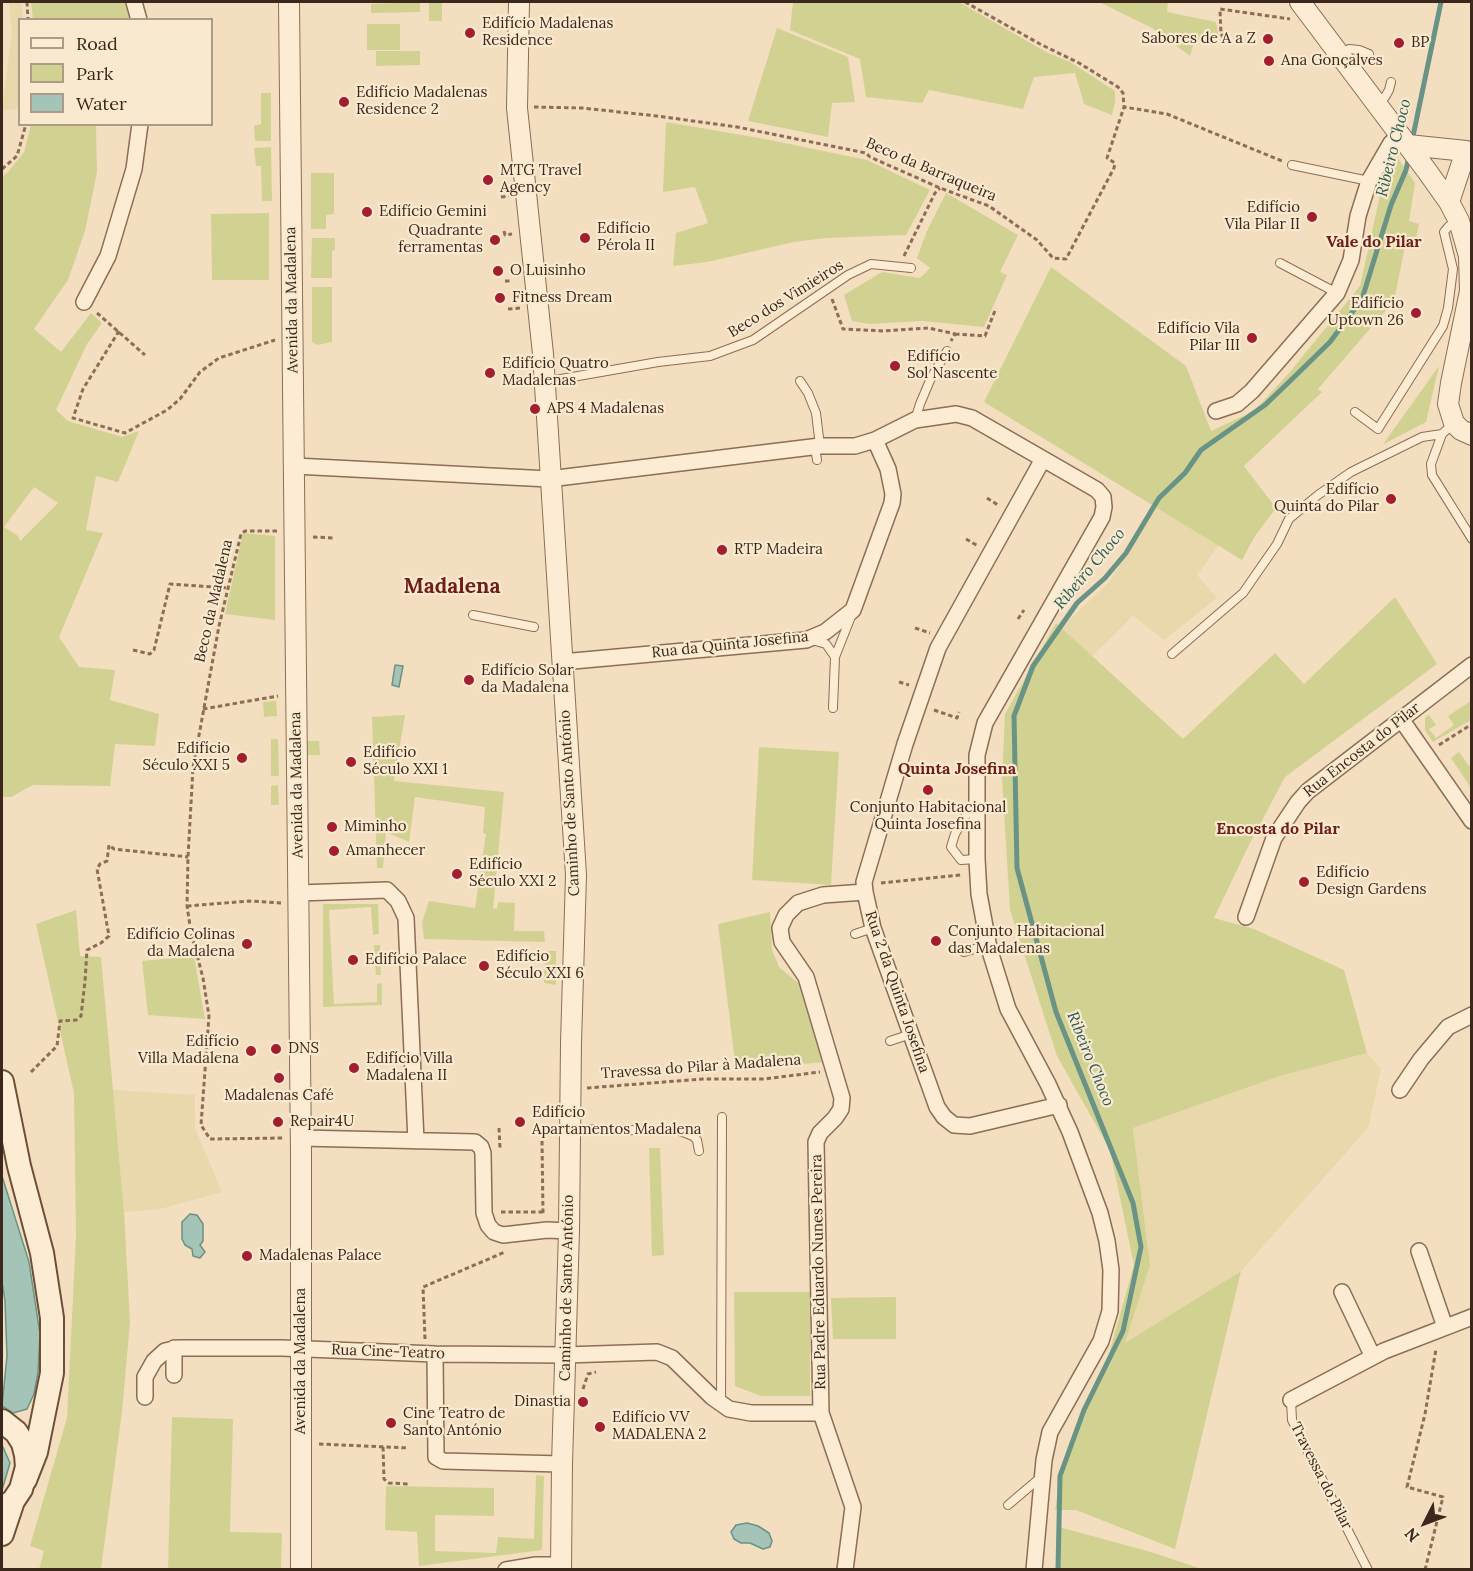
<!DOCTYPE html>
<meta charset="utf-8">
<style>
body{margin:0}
#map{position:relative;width:1473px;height:1571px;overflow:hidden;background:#f3debf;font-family:Lora,serif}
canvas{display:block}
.frame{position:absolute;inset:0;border:3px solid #3b271b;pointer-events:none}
.legend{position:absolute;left:18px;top:18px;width:195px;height:108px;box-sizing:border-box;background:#f9e9cf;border:2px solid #ad9b87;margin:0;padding:8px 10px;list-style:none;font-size:18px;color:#3b271b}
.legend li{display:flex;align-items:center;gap:12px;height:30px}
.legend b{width:30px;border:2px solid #ad9b87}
.north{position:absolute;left:1395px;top:1493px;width:60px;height:60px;-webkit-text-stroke:4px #f9e9cf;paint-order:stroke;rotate:228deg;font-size:16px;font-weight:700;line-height:24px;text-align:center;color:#3b271b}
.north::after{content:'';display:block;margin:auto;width:21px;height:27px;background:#3b271b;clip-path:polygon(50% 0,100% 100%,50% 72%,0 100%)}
</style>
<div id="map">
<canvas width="1473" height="1571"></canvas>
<div class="frame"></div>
<ul class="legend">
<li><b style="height:8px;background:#fcecd3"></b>Road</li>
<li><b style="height:16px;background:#d1d292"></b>Park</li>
<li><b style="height:16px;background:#a3c4b6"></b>Water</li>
</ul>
<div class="north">N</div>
</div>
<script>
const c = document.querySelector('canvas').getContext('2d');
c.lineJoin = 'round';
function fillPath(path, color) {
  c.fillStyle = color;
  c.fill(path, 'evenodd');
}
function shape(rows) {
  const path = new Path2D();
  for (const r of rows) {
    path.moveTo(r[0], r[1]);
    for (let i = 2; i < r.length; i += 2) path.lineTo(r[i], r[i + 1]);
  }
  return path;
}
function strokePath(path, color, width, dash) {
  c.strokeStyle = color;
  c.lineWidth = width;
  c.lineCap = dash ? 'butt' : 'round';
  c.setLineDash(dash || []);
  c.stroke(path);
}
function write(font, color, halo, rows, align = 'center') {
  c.font = font + ' Lora,serif';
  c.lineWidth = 4.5;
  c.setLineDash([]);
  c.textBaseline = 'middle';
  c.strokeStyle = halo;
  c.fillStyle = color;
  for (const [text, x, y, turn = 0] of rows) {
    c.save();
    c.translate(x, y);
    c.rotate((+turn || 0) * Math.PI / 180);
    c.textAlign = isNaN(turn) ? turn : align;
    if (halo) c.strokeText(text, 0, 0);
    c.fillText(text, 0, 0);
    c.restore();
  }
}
fillPath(shape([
 [9,2,21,2,23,19,20,20,19,101,17,109,2,110,12,32],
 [1156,507,1219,545,1197,575,1217,598,1164,640,1133,616,1092,656,1061,628,1109,582],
 [1367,1053,1381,1069,1368,1128,1241,1271,1124,1344,1150,1265,1133,1128,1280,1076],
 [113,1090,195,1095,195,1128,222,1192,160,1209,124,1212]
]), '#e9d8ab');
fillPath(shape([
 [31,2,125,2,129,19,33,19],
 [397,2,420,2,420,12,371,13,371,4,396,3],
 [429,2,442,2,442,21,429,21],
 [793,2,959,2,1046,52,1070,62,1115,91,1115,102,1112,115,1084,104,1075,73,1034,77,1023,109,929,90,922,103,866,97,860,59,790,30],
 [1099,2,1168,2,1167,12,1216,22,1219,39,1195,40,1190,56,1152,28],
 [367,24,400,24,400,50,367,50],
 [777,28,848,57,855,102,832,103,828,137,748,121],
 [376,51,420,51,420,65,376,66],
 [261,93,271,93,271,141,255,141,254,126,261,124],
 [666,122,765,139,867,160,930,190,906,235,826,238,794,242,707,262,673,266,676,233,708,223,695,187,663,192],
 [31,125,96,125,97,172,85,231,68,280,34,329,61,352,91,313,102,323,87,344,56,410,68,421,122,437,139,431,118,482,96,476,86,530,103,533,59,637,79,667,115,670,110,700,159,714,155,746,115,744,110,786,33,785,11,797,2,797,2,177,8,172,24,152],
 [34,487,58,503,20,541,18,536,4,527],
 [271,147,272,201,262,201,261,166,256,166,254,148],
 [1397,157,1415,183,1409,221,1419,224,1415,244,1406,242,1394,301,1318,389,1322,392,1244,466,1276,508,1255,536,1242,560,984,402,1051,267,1186,366,1211,431,1254,411,1289,373,1360,286,1387,163],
 [311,173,334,173,334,214,326,215,326,229,311,229],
 [946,193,1018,235,1000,272,1007,275,984,327,922,321,869,324,852,321,844,295,882,272,920,278,930,268,917,258,927,231],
 [269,213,269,280,212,280,211,214],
 [312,238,335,238,335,250,332,251,332,278,311,278],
 [312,287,332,287,332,342,317,345,312,342],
 [1439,366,1426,422,1384,444,1384,443],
 [243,533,275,536,275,620,225,614],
 [1395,597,1437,664,1285,777,1248,847,1214,918,1254,929,1344,970,1367,1053,1280,1076,1133,1128,1150,1265,1125,1343,1241,1271,1175,1549,1076,1510,1055,1510,1062,1464,1107,1361,1134,1265,1110,1150,1057,1056,1010,910,1002,779,1005,714,1056,623,1183,739,1275,653,1304,684],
 [276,701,277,716,264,717,263,702],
 [1471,701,1471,720,1433,742,1425,730,1425,718,1429,715,1436,725,1429,729,1436,738,1454,725,1448,716],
 [405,715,394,781,504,792,493,908,497,909,498,902,515,903,514,931,544,931,545,942,424,939,422,922,429,901,475,908,486,834,483,833,485,807,415,797,409,842,386,832,383,868,377,868,372,717],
 [271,739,278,739,279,776,271,776],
 [306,741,319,741,320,755,306,755],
 [759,747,839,752,831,885,752,880],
 [1459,752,1469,766,1471,765,1471,788,1451,758],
 [278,785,279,805,271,805,271,786],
 [323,904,378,904,379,934,373,935,371,907,329,910,334,1004,377,1002,377,984,382,983,382,1005,323,1007],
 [76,910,80,956,101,957,124,1212,130,1322,122,1412,101,1569,39,1569,44,1551,30,1546,67,1418,76,1236,74,1093,36,924],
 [770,912,772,950,779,967,803,987,825,1062,736,1070,718,924],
 [374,945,380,945,381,975,376,975],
 [545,951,556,951,556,985,544,983],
 [194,956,205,1019,148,1015,142,961],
 [649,1148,660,1148,664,1255,652,1256],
 [734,1292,810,1292,810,1396,761,1396,735,1386],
 [896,1297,896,1339,833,1339,831,1298],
 [172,1417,233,1419,230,1532,282,1533,281,1569,168,1569],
 [536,1475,544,1476,542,1550,419,1566,417,1532,385,1530,386,1486,494,1488,494,1516,435,1515,435,1551,496,1553,498,1537,534,1539],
 [1059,1527,1151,1552,1202,1569,1058,1569]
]), '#d1d292');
const water = shape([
 [395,665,403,666,399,687,392,685,395,665],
 [2,1176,29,1262,40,1334,38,1373,34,1394,27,1409,13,1413,2,1406,7,1356,5,1301,2,1282,2,1176],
 [190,1214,197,1215,203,1224,203,1241,200,1245,205,1252,200,1258,193,1256,192,1249,185,1245,182,1239,182,1222,190,1214],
 [2,1445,10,1463,2,1490,2,1445],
 [747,1523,758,1526,769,1533,772,1541,770,1547,763,1549,750,1543,741,1543,734,1539,731,1532,736,1525,747,1523]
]);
fillPath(water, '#a3c4b6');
strokePath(water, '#699384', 1.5);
strokePath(shape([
 [1412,141,1441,2],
 [1058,1570,1060,1476,1084,1410,1123,1331,1141,1247,1133,1203,1056,1012,1017,868,1014,716,1033,666,1077,603,1105,578,1126,553,1159,498,1185,473,1201,450,1265,405,1288,383,1330,342,1362,299,1391,205,1406,170,1409,156]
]), '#699384', 5);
const service = shape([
 [1341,56,1349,49,1359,50,1369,54],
 [1377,103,1385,97,1389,90,1391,82],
 [1292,165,1369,181],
 [1280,263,1337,293],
 [800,381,808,393,816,413,820,446],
 [544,382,658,362,710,356,753,340,848,275,871,264,911,268],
 [1355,412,1378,429,1443,326,1448,308,1453,269,1444,232,1449,226,1458,221],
 [915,420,920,404,931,378,947,351],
 [1442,434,1431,464,1432,475,1472,539],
 [815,447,817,460],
 [473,615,534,627],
 [812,640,826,644,835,657,833,708],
 [1172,654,1243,593,1277,544,1289,519,1318,495,1351,472,1422,437,1442,434,1453,424],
 [835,657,852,614],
 [975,800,955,834,951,847,961,860,977,859],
 [855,934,873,928],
 [964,952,988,945],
 [890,1041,911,1034],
 [571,1129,680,1131,693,1136,697,1140,699,1151],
 [1291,1400,1292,1420,1368,1570],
 [721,1403,722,1117],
 [1008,1505,1041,1477]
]);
const minor = shape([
 [134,2,139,20],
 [84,302,108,256,134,169,140,124],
 [1216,411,1237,404,1252,391,1337,293,1351,260,1358,216,1369,181,1391,143,1401,135],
 [1043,459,938,648,905,744,864,882,865,892,873,928,937,1107,944,1117,954,1125,970,1126,1059,1105],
 [295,466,549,479,820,446,855,446,875,440,915,420,956,414,972,418,1097,490,1103,497,1104,507,1102,517,985,723,977,755,977,859,979,894,989,948,1008,1009,1048,1084,1070,1132,1100,1213,1107,1241,1111,1270,1110,1311,1101,1341,1050,1432,1044,1460,1034,1570],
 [562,662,806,640,825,632,853,610,892,503,893,494,888,469,875,440],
 [1401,719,1472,821],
 [298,893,387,890,398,901,406,918,416,1141],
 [1246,917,1274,838,1298,802,1308,791,1472,665],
 [1400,1090,1421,1059,1448,1027,1472,1015],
 [301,1138,475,1142,481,1147,483,1153,484,1213,488,1225,494,1232,503,1235,547,1230,569,1231],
 [1419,1251,1445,1327],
 [1342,1292,1373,1357],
 [174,1348,174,1375],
 [435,1354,436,1457,443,1461,562,1464],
 [145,1397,145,1377,154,1361,165,1351,178,1348,282,1348,435,1354,565,1355,657,1352,672,1358,712,1397,729,1409,751,1413,821,1413],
 [1291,1400,1384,1351,1472,1317],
 [506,1570,536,1565,561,1565],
 [845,1570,853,1507,821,1413,816,1142,820,1133,835,1118,841,1109,842,1098,806,977,782,942,780,928,786,915,798,903,823,895,865,892]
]);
const tertiary = shape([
 [289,2,301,1152,301,1570],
 [519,2,517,108,543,354,576,875,571,1043,569,1231,562,1464,561,1570],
 [1300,2,1427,171,1449,202,1459,221,1469,256,1470,291,1451,383,1448,404,1454,423,1461,430,1472,435],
 [1408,145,1466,151],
 [1449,202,1466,151]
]);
const secondary = shape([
 [2,1082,19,1166,42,1253,52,1318,52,1373,36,1452,25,1480],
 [2,1421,16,1432,23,1443,26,1455,27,1467,21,1489,13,1501,2,1509],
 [2,1534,13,1501]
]);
strokePath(service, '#8d6d55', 10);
strokePath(minor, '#8d6d55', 18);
strokePath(tertiary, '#8d6d55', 22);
strokePath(secondary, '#6f4e38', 26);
strokePath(shape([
 [27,2,28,20],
 [965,2,1040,44,1079,63,1118,87,1123,93,1124,107,1167,114,1282,161],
 [1228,44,1221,34,1220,9,1290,19],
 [534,107,582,108,657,116,737,127,866,153,870,157,940,188,989,206,1037,240,1053,258,1066,259,1114,168,1115,163,1107,158,1124,107],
 [2,169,17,156,26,124],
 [501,197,509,196],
 [504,231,505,235,512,234],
 [904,256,935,193,940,188],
 [505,281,511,281],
 [832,299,843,329,884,331,929,328,955,334,951,341],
 [508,309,521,308],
 [97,313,145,355],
 [119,331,83,389,73,418,125,433,167,410,180,399,200,372,219,358,275,340],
 [955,334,985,336,996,308],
 [987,498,998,505],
 [277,531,245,531,241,534,219,626,193,768,188,857,187,906,191,932,203,978,209,1016,201,1125,210,1139,283,1138],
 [313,537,335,538],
 [966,539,978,546],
 [1018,619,1024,610],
 [915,628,930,633],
 [133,650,150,654,154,650,170,584,228,588],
 [899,682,909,685],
 [203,709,278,696],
 [934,710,957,718,959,712],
 [1439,745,1472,724],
 [881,883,961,875],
 [187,906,249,901,281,903],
 [31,1072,57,1046,60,1021,76,1020,81,1016,85,981,87,950,101,943,109,936,97,869,100,864,107,861,109,845,114,849,188,857],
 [587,1088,703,1079,764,1079,820,1072],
 [499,1128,500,1148],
 [542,1141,543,1214],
 [501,1212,543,1212],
 [425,1339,423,1287,505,1252],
 [583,1389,588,1374,596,1372],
 [319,1444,409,1448],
 [383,1447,384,1479,389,1483,410,1484],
 [1425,1570,1443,1497,1407,1487,1425,1414,1436,1349]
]), '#8d6d55', 3, [4.5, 3]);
strokePath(service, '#fcecd3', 8);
strokePath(minor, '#fcecd3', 15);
strokePath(tertiary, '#fcecd3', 20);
strokePath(secondary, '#fcecd3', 22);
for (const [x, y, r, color] of [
 [470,33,6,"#a31e2e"],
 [1268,39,6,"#a31e2e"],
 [1399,43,6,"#a31e2e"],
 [1269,61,6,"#a31e2e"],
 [344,102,6,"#a31e2e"],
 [488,180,6,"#a31e2e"],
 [367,212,6,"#a31e2e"],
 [1312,217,6,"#a31e2e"],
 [585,238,6,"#a31e2e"],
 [495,240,6,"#a31e2e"],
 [498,271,6,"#a31e2e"],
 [500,298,6,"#a31e2e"],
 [1416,313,6,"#a31e2e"],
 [1252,338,6,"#a31e2e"],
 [895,366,6,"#a31e2e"],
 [490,373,6,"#a31e2e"],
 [535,409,6,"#a31e2e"],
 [1391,499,6,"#a31e2e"],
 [722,550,6,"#a31e2e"],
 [469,680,6,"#a31e2e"],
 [242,758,6,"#a31e2e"],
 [351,762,6,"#a31e2e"],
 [928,790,6,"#a31e2e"],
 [332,827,6,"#a31e2e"],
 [334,851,6,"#a31e2e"],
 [457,874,6,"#a31e2e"],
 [1304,882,6,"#a31e2e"],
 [936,941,6,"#a31e2e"],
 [247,944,6,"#a31e2e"],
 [353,960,6,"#a31e2e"],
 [484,966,6,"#a31e2e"],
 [276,1049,6,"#a31e2e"],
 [251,1051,6,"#a31e2e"],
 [354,1068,6,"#a31e2e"],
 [279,1078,6,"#a31e2e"],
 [278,1122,6,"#a31e2e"],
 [520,1122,6,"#a31e2e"],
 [247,1256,6,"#a31e2e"],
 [583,1402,6,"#a31e2e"],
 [391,1423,6,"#a31e2e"],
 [600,1427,6,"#a31e2e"]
]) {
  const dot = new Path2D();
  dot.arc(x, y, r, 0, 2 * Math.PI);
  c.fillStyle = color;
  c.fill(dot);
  strokePath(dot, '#f9e9cf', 2);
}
write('15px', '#3b271b', '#f9e9cf', [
 ["Edifício Madalenas",482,24],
 ["Residence",482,41],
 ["Sabores de A a Z",1256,39,"right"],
 ["BP",1411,43],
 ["Ana Gonçalves",1281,61],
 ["Edifício Madalenas",356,93],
 ["Residence 2",356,110],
 ["MTG Travel",500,171],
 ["Agency",500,188],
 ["Edifício",1300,208,"right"],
 ["Vila Pilar II",1300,225,"right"],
 ["Edifício Gemini",379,212],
 ["Edifício",597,229],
 ["Pérola II",597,246],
 ["Quadrante",483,231,"right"],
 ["ferramentas",483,248,"right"],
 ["O Luisinho",510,271],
 ["Fitness Dream",512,298],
 ["Edifício",1404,304,"right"],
 ["Uptown 26",1404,321,"right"],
 ["Edifício Vila",1240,329,"right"],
 ["Pilar III",1240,346,"right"],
 ["Edifício",907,357],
 ["Sol Nascente",907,374],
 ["Edifício Quatro",502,364],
 ["Madalenas",502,381],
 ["APS 4 Madalenas",547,409],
 ["Edifício",1379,490,"right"],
 ["Quinta do Pilar",1379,507,"right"],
 ["RTP Madeira",734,550],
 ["Edifício Solar",481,671],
 ["da Madalena",481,688],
 ["Edifício",230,749,"right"],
 ["Século XXI 5",230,766,"right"],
 ["Edifício",363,753],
 ["Século XXI 1",363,770],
 ["Conjunto Habitacional",928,808,"center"],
 ["Quinta Josefina",928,825,"center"],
 ["Miminho",344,827],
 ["Amanhecer",346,851],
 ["Edifício",469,865],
 ["Século XXI 2",469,882],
 ["Edifício",1316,873],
 ["Design Gardens",1316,890],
 ["Conjunto Habitacional",948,932],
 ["das Madalenas",948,949],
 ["Edifício Colinas",235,935,"right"],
 ["da Madalena",235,952,"right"],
 ["Edifício",496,957],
 ["Século XXI 6",496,974],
 ["Edifício Palace",365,960],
 ["Edifício",239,1042,"right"],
 ["Villa Madalena",239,1059,"right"],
 ["DNS",288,1049],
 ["Edifício Villa",366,1059],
 ["Madalena II",366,1076],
 ["Madalenas Café",279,1096,"center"],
 ["Edifício",532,1113],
 ["Apartamentos Madalena",532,1130],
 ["Repair4U",290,1122],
 ["Madalenas Palace",259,1256],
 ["Dinastia",571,1402,"right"],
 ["Cine Teatro de",403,1414],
 ["Santo António",403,1431],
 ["Edifício VV",612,1418],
 ["MADALENA 2",612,1435]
], 'left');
write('15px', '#3b271b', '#f9e9cf', [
 ["Beco da Barraqueira",931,170,23],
 ["Beco dos Vimieiros",786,299,-32],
 ["Avenida da Madalena",292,300,-91],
 ["Beco da Madalena",214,601,-77],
 ["Rua da Quinta Josefina",730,645,-6],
 ["Rua Encosta do Pilar",1362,750,-38],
 ["Avenida da Madalena",297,785,-91],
 ["Caminho de Santo António",570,803,-93],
 ["Rua 2 da Quinta Josefina",897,992,71],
 ["Travessa do Pilar à Madalena",701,1067,-4],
 ["Rua Padre Eduardo Nunes Pereira",819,1272,-91],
 ["Caminho de Santo António",567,1288,-89],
 ["Rua Cine-Teatro",388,1352,2],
 ["Avenida da Madalena",301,1361,-90],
 ["Travessa do Pilar",1321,1476,63]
]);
write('italic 16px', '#295d54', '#f9e9cf', [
 ["Ribeiro Choco",1394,148,-76],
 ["Ribeiro Choco",1090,569,-50],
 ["Ribeiro Choco",1090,1059,68]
]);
write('bold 16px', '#6d1e16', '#f9e9cf', [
 ["Vale do Pilar",1374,242],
 ["Quinta Josefina",957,769],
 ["Encosta do Pilar",1278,829]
]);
write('bold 21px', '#6d1e16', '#f9e9cf', [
 ["Madalena",452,587]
]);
</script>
